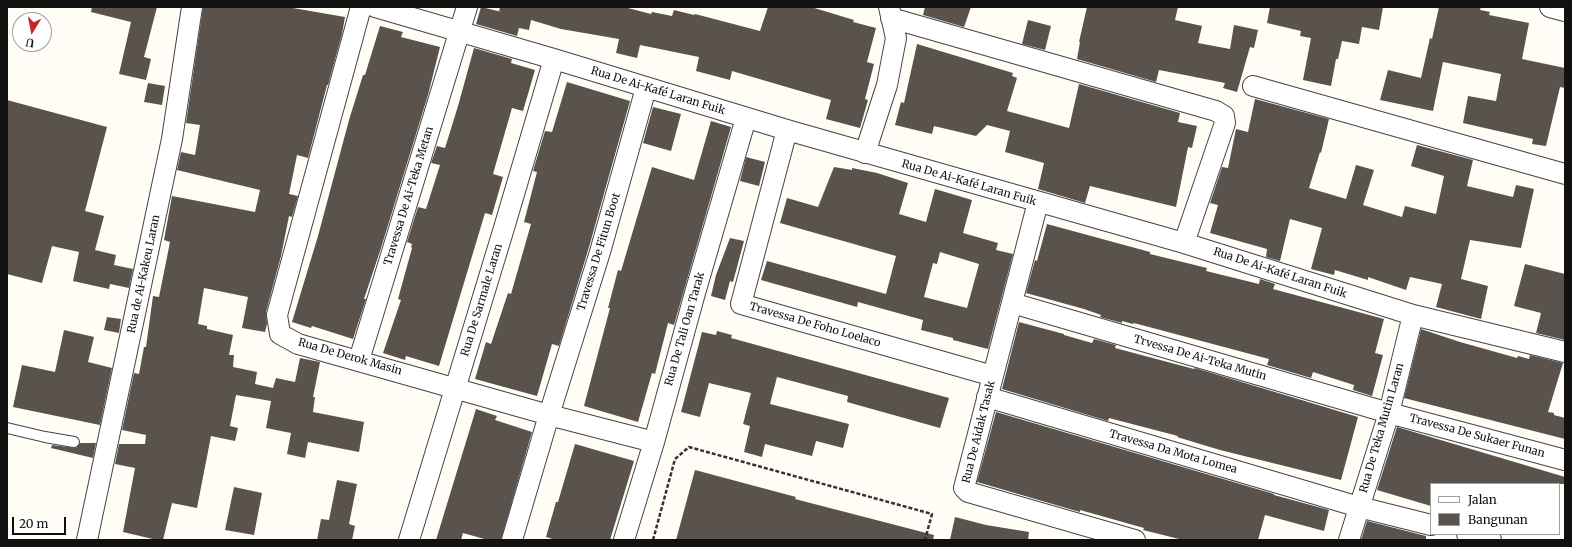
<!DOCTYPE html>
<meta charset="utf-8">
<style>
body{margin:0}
#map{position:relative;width:1572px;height:547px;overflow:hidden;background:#fffdf5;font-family:Merriweather,serif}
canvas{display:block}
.frame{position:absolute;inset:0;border:8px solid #111;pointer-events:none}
.legend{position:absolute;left:1430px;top:483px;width:130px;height:52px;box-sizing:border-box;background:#fff;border:1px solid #a0a0a0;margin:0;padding:5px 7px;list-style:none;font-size:12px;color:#111}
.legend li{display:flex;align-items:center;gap:8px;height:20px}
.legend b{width:20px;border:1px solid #a0a0a0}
.north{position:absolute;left:12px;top:12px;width:40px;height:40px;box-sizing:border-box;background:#fff;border:1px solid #a0a0a0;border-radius:50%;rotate:190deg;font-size:11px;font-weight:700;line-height:16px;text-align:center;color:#111}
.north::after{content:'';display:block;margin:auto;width:14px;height:18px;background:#c4262e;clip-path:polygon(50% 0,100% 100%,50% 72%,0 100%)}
.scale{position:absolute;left:12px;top:517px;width:54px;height:18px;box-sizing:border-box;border:2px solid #111;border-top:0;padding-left:5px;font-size:12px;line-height:14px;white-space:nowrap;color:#111;-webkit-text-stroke:3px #fff;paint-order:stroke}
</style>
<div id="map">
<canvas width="1572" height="547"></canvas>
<div class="frame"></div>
<ul class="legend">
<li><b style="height:5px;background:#fff"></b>Jalan</li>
<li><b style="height:11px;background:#5a524d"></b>Bangunan</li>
</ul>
<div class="north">U</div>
<div class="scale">20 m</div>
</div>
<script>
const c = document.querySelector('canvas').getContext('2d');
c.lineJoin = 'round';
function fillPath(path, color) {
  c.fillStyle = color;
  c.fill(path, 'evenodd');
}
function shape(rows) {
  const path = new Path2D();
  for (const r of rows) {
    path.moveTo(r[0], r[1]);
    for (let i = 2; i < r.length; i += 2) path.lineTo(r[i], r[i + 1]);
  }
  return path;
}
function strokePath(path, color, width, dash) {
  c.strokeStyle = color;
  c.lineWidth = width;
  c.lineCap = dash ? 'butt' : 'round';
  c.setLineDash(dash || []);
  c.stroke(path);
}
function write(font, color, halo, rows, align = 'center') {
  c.font = font + ' Merriweather,serif';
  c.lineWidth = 4;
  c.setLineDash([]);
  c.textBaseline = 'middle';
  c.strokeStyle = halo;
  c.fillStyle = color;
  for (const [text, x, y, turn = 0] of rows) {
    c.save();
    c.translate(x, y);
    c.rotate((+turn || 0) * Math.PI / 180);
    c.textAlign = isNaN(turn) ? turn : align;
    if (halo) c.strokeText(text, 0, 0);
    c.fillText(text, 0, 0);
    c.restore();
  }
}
fillPath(shape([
 [92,7,157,7,144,57,151,59,146,80,119,74,131,22,91,12],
 [203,7,287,7,345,17,342,34,328,85,327,85,308,158,297,155,289,194,298,196,292,217,289,216,281,256,266,312,267,324,265,332,242,328,248,297,204,288,198,324,207,326,207,329,233,335,229,355,234,355,233,367,257,372,255,384,273,388,276,378,295,382,300,358,320,362,313,397,315,397,313,412,364,422,359,452,308,442,305,458,287,454,291,433,266,428,271,401,236,395,230,426,238,428,235,441,211,436,197,508,172,503,163,540,157,540,123,532,135,468,115,464,119,444,145,444,146,435,122,430,134,373,139,374,144,347,146,347,153,296,159,297,170,242,164,240,172,196,255,212,260,190,177,170,181,152,195,155,200,125,186,123],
 [481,7,502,12,499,11,500,7,624,7,651,14,652,12,672,16,674,10,694,15,695,14,760,31,768,7,811,7,854,20,853,22,876,28,867,62,874,64,865,99,868,100,860,128,826,119,831,100,732,71,730,80,696,71,699,57,640,45,637,58,616,53,619,39,561,29,531,20,529,30,519,28,517,36,476,24],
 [925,7,971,7,964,27,923,15],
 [1087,7,1178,7,1175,20,1202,26,1198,43,1230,49,1234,25,1258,30,1254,48,1250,47,1237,92,1223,88,1225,83,1190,76,1159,70,1156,82,1077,59,1080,42,1079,42],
 [1270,7,1383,7,1379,30,1362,27,1359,44,1342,41,1338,59,1336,59,1331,86,1303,80,1311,38,1300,36,1301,31,1267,23],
 [1439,7,1481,7,1480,10,1490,12,1489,15,1529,23,1522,59,1565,68,1565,88,1560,87,1546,146,1532,144,1533,139,1463,123,1468,96,1496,101,1501,74,1443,62,1433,111,1380,100,1388,70,1421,78,1430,38,1432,39],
 [1028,20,1051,26,1045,50,1022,44],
 [380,26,403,32,401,37,440,47,428,95,381,248,364,299,366,299,353,339,312,326,311,328,292,322,318,236,349,120,363,75,365,75],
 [917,44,1013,73,1012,76,1017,78,1007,111,1069,128,1079,84,1180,113,1178,122,1197,126,1192,148,1188,147,1176,207,1090,186,1085,203,1038,189,1044,163,1005,152,1010,131,987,125,976,136,934,126,932,134,895,125,901,102,904,103],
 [474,48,512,59,511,63,535,70,523,111,512,108,493,174,503,177,492,215,485,213,439,366,406,356,405,360,383,353,401,300,398,299,412,248,411,247,412,244,407,242,418,207,426,209,440,165,431,163,437,146,445,148,458,106],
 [567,82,630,101,589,247,559,346,552,344,537,396,475,379,486,342,491,344,508,293,511,294,531,224,524,222,537,172,533,171,545,131,552,132],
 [148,83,165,86,162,105,144,102],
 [1255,99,1329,119,1321,153,1320,152,1309,188,1346,199,1356,165,1374,170,1363,205,1402,217,1405,206,1436,214,1444,176,1411,166,1417,145,1473,160,1467,186,1513,197,1516,185,1534,189,1521,248,1470,240,1461,279,1488,286,1481,319,1436,307,1442,284,1410,277,1406,290,1368,277,1368,280,1335,270,1334,275,1311,269,1322,228,1290,219,1280,261,1266,257,1267,249,1210,233,1218,205,1210,203,1222,167,1228,168,1236,129,1248,132],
 [7,100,107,127,85,211,104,216,95,250,116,255,114,265,133,269,129,288,110,284,109,289,73,281,79,252,52,246,42,283,7,274],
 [653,107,681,114,671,151,643,143],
 [711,121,731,127,674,325,668,323,655,374,652,373,638,422,584,406,610,308,608,308,618,270,621,271,652,167,694,180],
 [746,157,765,162,759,186,740,181],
 [834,167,852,170,852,168,877,173,908,183,899,214,926,222,935,189,972,200,963,233,998,243,996,250,1013,254,988,349,953,340,953,338,921,330,923,320,858,302,857,307,761,280,767,261,886,294,896,256,780,223,787,198,818,207],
 [940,252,979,264,967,308,924,297,933,263,937,264],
 [1047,224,1150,252,1150,254,1207,268,1206,271,1259,284,1260,279,1275,284,1273,289,1384,319,1375,353,1383,355,1372,396,1353,390,1354,385,1313,372,1311,378,1267,365,1269,359,1134,323,1133,324,1122,321,1122,323,1100,317,1101,315,1084,309,1026,293,1035,260,1037,261],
 [730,238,744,241,733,282,730,281,725,300,711,296,716,275],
 [1525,264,1565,274,1565,340,1536,333,1541,313,1514,306],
 [107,317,121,319,119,333,104,330],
 [1019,322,1064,334,1064,335,1092,343,1094,339,1116,345,1115,348,1194,369,1195,368,1358,417,1341,480,1220,450,1177,437,1178,436,1109,418,1108,421,1002,389],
 [1421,329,1460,342,1517,358,1518,356,1529,359,1530,355,1563,363,1548,412,1554,413,1554,415,1565,418,1565,439,1404,398],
 [64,330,94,337,88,362,112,368,100,425,13,407,22,365,55,372],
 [717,331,732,335,731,338,949,398,940,428,847,402,848,396,777,377,770,404,849,424,843,448,816,441,812,456,765,444,762,457,744,452,750,426,743,424,751,393,709,383,700,417,681,412,702,332,716,335],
 [476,409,497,416,495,420,532,432,501,540,488,540,463,533,461,540,436,540],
 [996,412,1274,494,1274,495,1329,510,1324,531,1265,515,1258,540,1183,540,1143,530,1144,528,1080,510,1080,512,977,482],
 [1397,427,1565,477,1565,484,1431,484,1431,506,1377,490],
 [80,443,96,443,93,458,51,448,52,445,76,448],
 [575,444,634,461,610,540,556,540,546,537,556,502,558,502],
 [695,470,796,497,795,499,934,535,933,540,676,540],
 [337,480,357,484,349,524,355,526,352,540,317,540,321,519,329,520],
 [234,487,262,493,254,535,225,530],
 [955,517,986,525,1029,532,1028,540,950,540],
 [1367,521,1426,536,1426,540,1361,540]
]), '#5a524d');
const lane = shape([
 [7,428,45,437,74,442]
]);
const street = shape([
 [361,7,277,315,280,334,298,344,549,415,654,442],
 [375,7,554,59,787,130,1184,243,1413,315,1565,352],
 [1550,7,1565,11],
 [891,18,1216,111,1224,116,1225,123,1184,243],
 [1253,86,1565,174],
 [787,130,741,304,993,376],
 [865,153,887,85,896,38,889,7],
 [1038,202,964,488,968,492,1135,540],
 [1012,303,1389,413,1565,460],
 [359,360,467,7],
 [987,397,1359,507,1431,525],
 [1467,534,1491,540],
 [87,540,172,139,192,7],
 [409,540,504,228,554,59],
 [512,540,549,415,600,252,646,88],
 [624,540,654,442,695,293,746,118],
 [1349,540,1389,413,1413,315]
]);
strokePath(lane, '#444', 12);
strokePath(street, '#444', 22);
strokePath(shape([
 [653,540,675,459,689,447,932,514,925,540]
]), '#333', 2.5, [4, 2]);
strokePath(lane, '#fff', 10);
strokePath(street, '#fff', 20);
write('11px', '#111', '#fff', [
 ["Rua De Ai-Kafé Laran Fuik",658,91,17],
 ["Rua De Ai-Kafé Laran Fuik",969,183,16],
 ["Travessa De Ai-Teka Metan",409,196,-73],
 ["Travessa De Fitun Boot",599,252,-73],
 ["Rua De Ai-Kafé Laran Fuik",1280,273,18],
 ["Rua de Ai-Kakeu Laran",144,274,-78],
 ["Rua De Sarmale Laran",482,300,-73],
 ["Travessa De Foho Loelaco",815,325,16],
 ["Rua De Tali Oan Tarak",685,329,-74],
 ["Rua De Derok Masin",350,357,16],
 ["Trvessa De Ai-Teka Mutin",1200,358,16],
 ["Rua De Teka Mutin Laran",1382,428,-74],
 ["Rua De Aidak Tasak",979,432,-76],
 ["Travessa De Sukaer Funan",1477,436,15],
 ["Travessa Da Mota Lomea",1173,452,16]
]);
</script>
